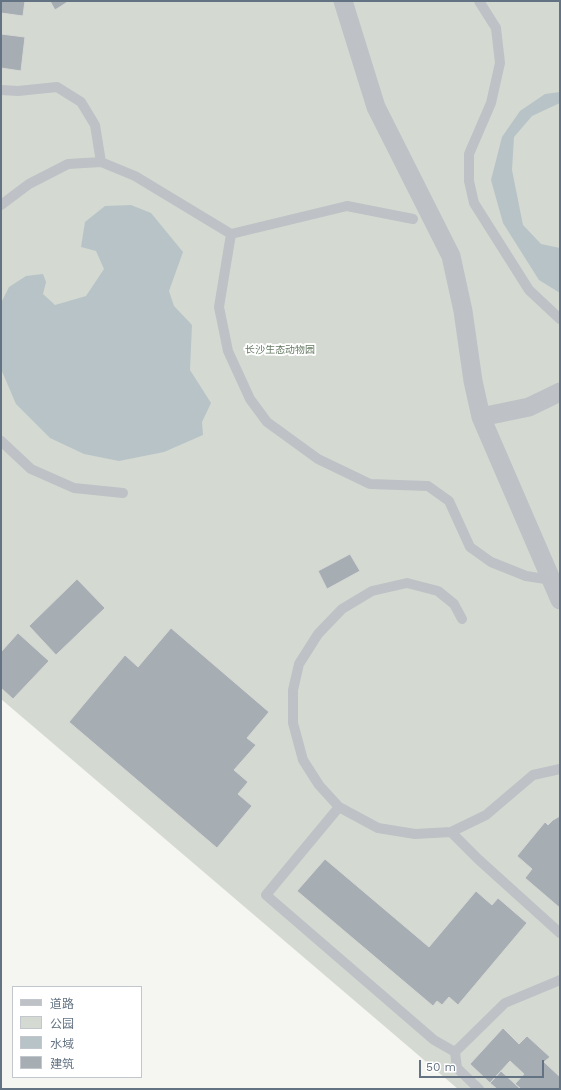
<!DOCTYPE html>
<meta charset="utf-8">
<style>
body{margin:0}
#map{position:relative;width:561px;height:1090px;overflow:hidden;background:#f5f5f1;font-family:"Work Sans","Noto Sans SC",sans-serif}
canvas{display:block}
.frame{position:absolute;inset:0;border:2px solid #647383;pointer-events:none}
.legend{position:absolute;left:12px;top:986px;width:130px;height:92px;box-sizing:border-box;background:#fff;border:1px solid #c1c7cd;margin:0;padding:5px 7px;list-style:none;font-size:12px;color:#647383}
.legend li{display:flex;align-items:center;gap:8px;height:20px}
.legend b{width:20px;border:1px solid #c1c7cd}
.scale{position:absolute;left:419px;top:1060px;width:125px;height:18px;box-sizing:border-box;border:2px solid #647383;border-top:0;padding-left:5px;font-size:12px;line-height:14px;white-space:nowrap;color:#647383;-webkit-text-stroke:3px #fff;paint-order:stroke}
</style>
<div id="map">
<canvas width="561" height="1090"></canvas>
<div class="frame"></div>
<ul class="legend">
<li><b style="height:5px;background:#bec1c6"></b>道路</li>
<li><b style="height:11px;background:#d4dad1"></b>公园</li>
<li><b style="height:11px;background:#b8c3c8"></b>水域</li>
<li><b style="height:11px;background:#a6aeb4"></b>建筑</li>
</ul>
<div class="scale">50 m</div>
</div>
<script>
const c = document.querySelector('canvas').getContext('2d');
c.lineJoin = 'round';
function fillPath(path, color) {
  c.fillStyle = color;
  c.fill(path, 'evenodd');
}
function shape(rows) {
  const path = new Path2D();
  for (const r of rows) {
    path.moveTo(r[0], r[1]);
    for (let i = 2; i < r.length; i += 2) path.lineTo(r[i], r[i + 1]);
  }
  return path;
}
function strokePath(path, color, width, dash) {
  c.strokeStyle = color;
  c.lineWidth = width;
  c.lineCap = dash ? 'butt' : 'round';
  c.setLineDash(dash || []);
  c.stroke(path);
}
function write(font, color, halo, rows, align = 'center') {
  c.font = font + ' "Work Sans","Noto Sans SC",sans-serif';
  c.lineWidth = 4;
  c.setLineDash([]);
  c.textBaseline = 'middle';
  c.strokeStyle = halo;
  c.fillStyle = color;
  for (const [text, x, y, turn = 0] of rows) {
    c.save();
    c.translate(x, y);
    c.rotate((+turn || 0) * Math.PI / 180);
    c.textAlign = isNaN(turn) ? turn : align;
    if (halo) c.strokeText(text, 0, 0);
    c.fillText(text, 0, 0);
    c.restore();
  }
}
fillPath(shape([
 [1,1,560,1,560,1089,458,1089,1,699]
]), '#d4dad1');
fillPath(shape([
 [560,92,560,103,532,116,514,137,512,170,523,225,541,244,560,248,560,293,539,280,503,223,491,180,502,137,520,111,545,94],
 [131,205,151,213,183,252,169,291,174,306,192,325,190,370,211,403,202,422,203,435,164,452,119,461,84,454,50,438,16,404,1,369,1,303,9,287,26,276,43,274,46,282,43,294,55,305,86,296,104,269,96,251,81,247,85,222,105,206]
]), '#b8c3c8');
const building = shape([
 [1,1,25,1,23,16,1,13,1,1],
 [50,1,69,1,55,10,50,1],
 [1,34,25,37,21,71,1,68,1,34],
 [350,554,360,571,327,589,318,571,350,554],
 [77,579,105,608,56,655,29,626,77,579],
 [171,628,269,712,247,738,256,745,234,770,248,782,238,794,252,806,217,848,69,722,125,655,138,667,171,628],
 [18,633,49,661,13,699,1,688,1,652,18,633],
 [560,816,560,908,525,878,532,869,517,856,545,822,548,825,553,820,560,816],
 [325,859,429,947,476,891,492,905,498,898,527,923,458,1005,449,997,442,1005,437,1001,433,1006,297,891,325,859],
 [503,1028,519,1044,527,1036,550,1057,544,1062,560,1077,560,1089,521,1089,515,1084,524,1074,510,1061,490,1083,470,1064,503,1028],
 [501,1071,515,1084,521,1089,497,1089,490,1083,501,1071]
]);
fillPath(building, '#a6aeb4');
strokePath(building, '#d6d7d4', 1);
strokePath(shape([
 [479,1,496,28,500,63,491,103,469,154,469,181,474,203,529,290,560,319],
 [1,90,18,91,57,87,81,102,95,125,101,162],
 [1,205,29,184,68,164,101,162,135,176,231,234,347,206,413,219],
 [231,234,219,307,228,351,250,399,267,422,318,459,370,484,428,486,449,501,470,547,491,562,526,576,552,580],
 [1,441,31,469,74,488,123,493],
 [462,619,454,604,438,591,407,583,372,591,342,609,318,634,299,664,293,690,293,723,303,760,319,785,339,807,378,828,415,834,451,832,486,815,533,775,560,769],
 [339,807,266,895,434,1040,455,1052],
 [451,832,478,859,560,933],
 [479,1089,457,1068,455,1052,505,1003,560,980]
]), '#bec1c6', 10);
strokePath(shape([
 [343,1,376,107,451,256,463,311,473,381,481,417,560,600],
 [481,417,529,407,560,392]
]), '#bec1c6', 19);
write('10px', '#667a63', '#fff', [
 ["长沙生态动物园",280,350]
]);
</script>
